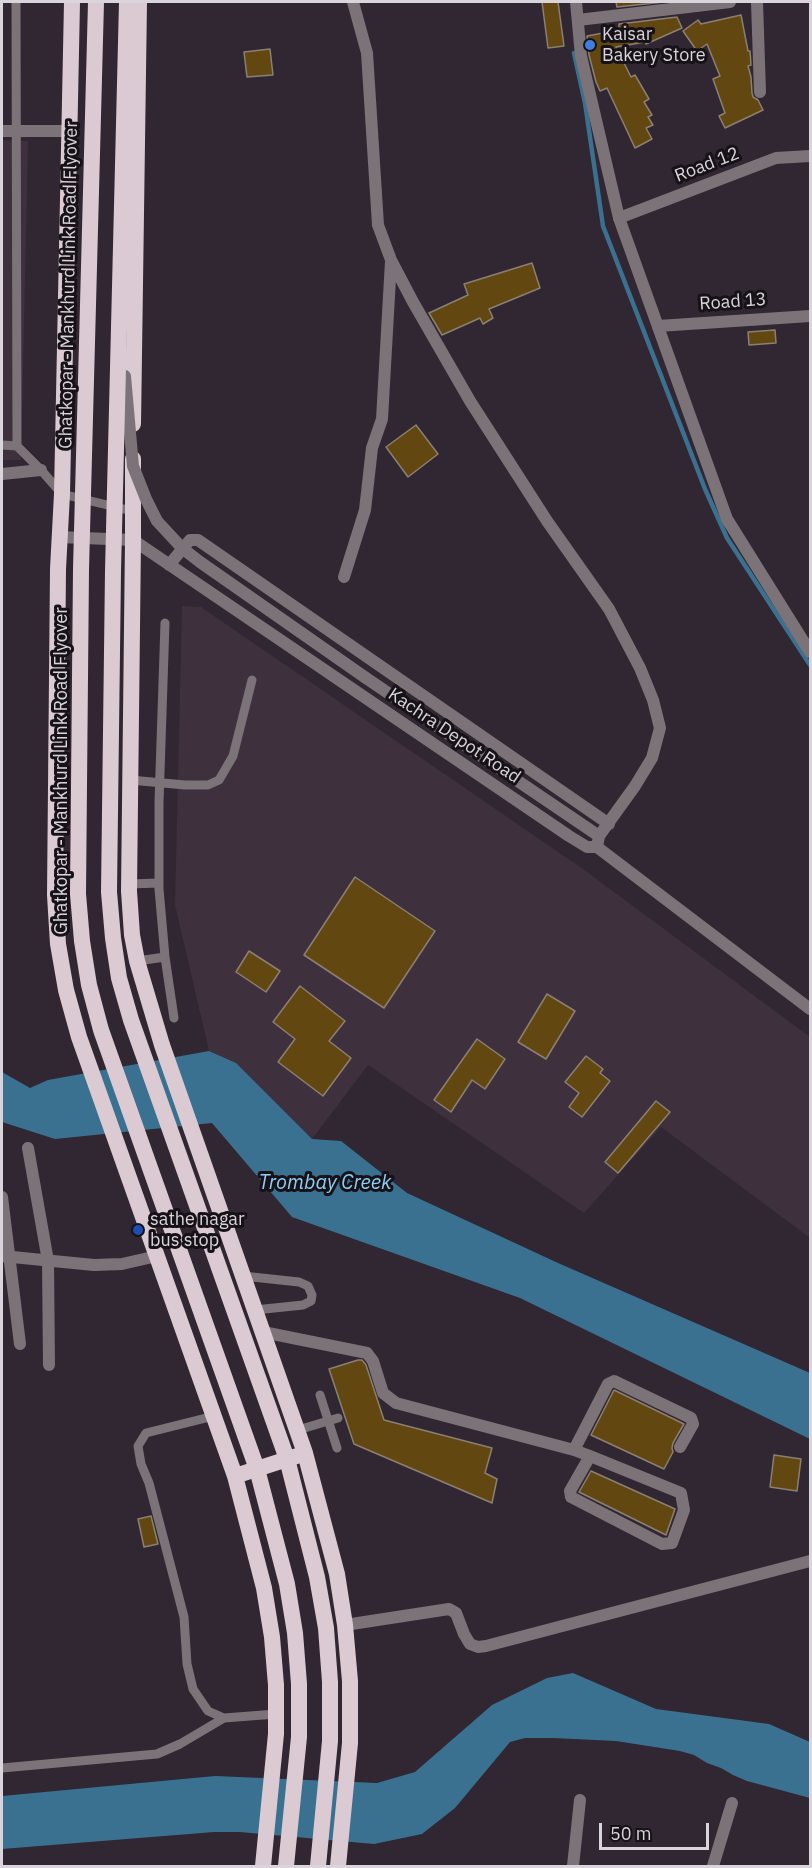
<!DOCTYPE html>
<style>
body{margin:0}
#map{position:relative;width:812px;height:1868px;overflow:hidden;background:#302732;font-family:"IBM Plex Sans",sans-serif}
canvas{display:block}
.frame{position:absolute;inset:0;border:3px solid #dad4dc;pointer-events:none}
.scale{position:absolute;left:599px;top:1823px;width:110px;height:27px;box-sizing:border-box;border:3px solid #dad4dc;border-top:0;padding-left:8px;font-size:18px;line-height:21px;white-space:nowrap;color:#dad4dc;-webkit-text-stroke:4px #161217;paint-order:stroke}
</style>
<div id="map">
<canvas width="812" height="1868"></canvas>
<div class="frame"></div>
<div class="scale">50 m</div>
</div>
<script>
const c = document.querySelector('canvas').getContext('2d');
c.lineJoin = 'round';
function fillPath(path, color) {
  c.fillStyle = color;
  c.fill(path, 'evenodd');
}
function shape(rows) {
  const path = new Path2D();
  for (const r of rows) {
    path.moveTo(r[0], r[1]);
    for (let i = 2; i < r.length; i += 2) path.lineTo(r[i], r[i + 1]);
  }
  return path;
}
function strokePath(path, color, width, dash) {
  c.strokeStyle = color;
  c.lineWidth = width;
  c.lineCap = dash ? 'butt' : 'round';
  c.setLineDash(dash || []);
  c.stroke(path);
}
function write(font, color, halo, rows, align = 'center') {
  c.font = font + ' "IBM Plex Sans",sans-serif';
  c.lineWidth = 6;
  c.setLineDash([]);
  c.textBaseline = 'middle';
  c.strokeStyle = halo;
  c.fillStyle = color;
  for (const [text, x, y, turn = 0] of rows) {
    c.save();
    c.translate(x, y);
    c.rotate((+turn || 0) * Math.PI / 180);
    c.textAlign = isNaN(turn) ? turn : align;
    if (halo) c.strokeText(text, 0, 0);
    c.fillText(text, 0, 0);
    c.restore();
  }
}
fillPath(shape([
 [2,140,28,141,21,460,2,460],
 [182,606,201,607,583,869,810,1037,810,1238,661,1127,584,1213,368,1065,312,1139,236,1064,209,1051,175,905]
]), '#3e303d');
fillPath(shape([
 [209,1051,236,1063,312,1139,341,1141,407,1193,558,1263,810,1373,810,1439,520,1298,292,1217,212,1123,55,1139,2,1122,2,1072,30,1088,48,1080],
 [573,1673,656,1709,769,1724,810,1742,810,1798,747,1781,733,1775,721,1768,707,1763,694,1755,680,1751,616,1741,553,1738,525,1738,510,1742,455,1808,422,1834,374,1844,240,1832,214,1832,2,1849,2,1796,215,1776,377,1783,415,1772,492,1705,547,1678]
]), '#3a7191');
strokePath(shape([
 [574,53,585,103,603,226,705,489,727,538,810,665]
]), '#3a7191', 4.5);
const building = shape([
 [542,2,558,2,564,46,548,48,542,2],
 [616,2,664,2,617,7,616,2],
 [741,15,748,51,750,51,751,65,748,66,751,77,752,93,753,97,758,100,763,110,725,128,719,116,725,113,713,79,720,76,707,44,697,51,683,31,698,20,701,24,741,15],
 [677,17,682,28,646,44,645,42,616,47,631,77,635,75,649,99,644,102,652,115,648,117,653,125,646,128,652,139,635,148,607,88,600,91,596,82,589,55,587,36,619,30,619,24,677,17],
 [270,49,273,75,247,77,244,52,270,49],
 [532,263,540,288,489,309,493,318,483,324,480,318,442,335,429,313,468,295,464,284,532,263],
 [775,330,776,343,749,345,748,332,775,330],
 [416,425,438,454,408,477,386,447,416,425],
 [355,877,435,931,384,1008,304,955,355,877],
 [249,951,280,971,266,992,236,972,249,951],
 [300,986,345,1021,329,1041,351,1058,323,1096,278,1062,295,1039,273,1022,300,986],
 [547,994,575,1011,546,1059,518,1042,547,994],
 [477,1039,505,1059,485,1089,472,1080,451,1112,434,1100,477,1039],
 [586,1056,603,1069,600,1073,610,1081,582,1117,569,1107,579,1093,565,1082,586,1056],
 [656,1101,670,1112,618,1173,605,1162,656,1101],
 [358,1360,362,1360,366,1365,384,1420,492,1448,485,1473,497,1479,492,1503,354,1444,329,1369,358,1360],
 [614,1390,684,1424,673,1443,672,1448,673,1452,664,1469,591,1435,614,1390],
 [774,1455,801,1459,797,1491,770,1487,774,1455],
 [591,1471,675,1509,666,1535,579,1492,591,1471],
 [151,1516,158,1544,144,1547,138,1519,151,1516]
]);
fillPath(building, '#634711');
strokePath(building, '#8a8073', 1.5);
strokePath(shape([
 [16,2,17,446,41,470,62,494,132,511],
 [2,445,17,446],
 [130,780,185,785,208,785,219,780,233,756,252,680],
 [129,884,159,883],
 [165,957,174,1018],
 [137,961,165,957,159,889,159,802,165,623],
 [243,1276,299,1282,308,1286,312,1295,311,1301,303,1305,255,1310],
 [320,1395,337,1448],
 [214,1416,146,1433,138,1446,141,1464,149,1483,184,1617,187,1664,193,1689,208,1711,224,1718,276,1714],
 [298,1430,338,1418],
 [2,1768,157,1754,180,1744,224,1718]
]), '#7b7377', 9);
strokePath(shape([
 [353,2,367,53,378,225,391,260,413,302,470,401,547,521,609,609,640,668,653,700,660,728,652,758,635,786,599,836,597,847],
 [757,2,760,92],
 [578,20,730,2],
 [2,131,69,131],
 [619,218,776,158,810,156],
 [658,326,810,316],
 [2,474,41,470],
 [59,537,133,540,569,836,587,847,597,847,810,1009],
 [169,565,190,540,198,540,609,824],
 [344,577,365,510,372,448,382,419,391,261],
 [366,678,599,836],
 [28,1148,48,1261,49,1365],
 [2,1197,20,1344],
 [2,1256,94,1265,122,1264,157,1256],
 [263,1332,367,1353,373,1361,383,1393,396,1403,574,1450,590,1456,681,1493,684,1510,672,1543,662,1544,571,1497,570,1491,590,1456],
 [574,1450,608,1384,614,1381,691,1418,693,1424,680,1447],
 [345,1625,449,1609,456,1613,464,1634,470,1644,478,1647,486,1646,810,1561],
 [573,1866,580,1800],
 [713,1866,732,1803]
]), '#7b7377', 12);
strokePath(shape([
 [576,2,581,56,619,218,727,519,810,652]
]), '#7b7377', 12);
strokePath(shape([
 [72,2,62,494,58,569,55,895,58,944,66,990,79,1037,235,1476,264,1588,272,1637,276,1685,276,1734,263,1866],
 [133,424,139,2],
 [133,459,133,540,129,891,132,935,137,961,162,1045,305,1453,337,1574,345,1625,350,1681,350,1743,338,1866],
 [235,1476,300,1455]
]), '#dccad2', 16);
strokePath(shape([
 [125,376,133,466,146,499,157,521,182,548,200,562,366,678]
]), '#7b7377', 12);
strokePath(shape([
 [96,2,81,569,78,894,82,941,89,985,101,1030,257,1469,287,1584,295,1633,299,1684,299,1737,286,1866],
 [127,2,113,571,109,892,113,938,119,978,131,1020,287,1459,317,1577,326,1628,330,1682,330,1741,318,1866]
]), '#dccad2', 16);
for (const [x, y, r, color] of [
 [590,45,6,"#3f7fe0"],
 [138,1230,6,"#1a4fb4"]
]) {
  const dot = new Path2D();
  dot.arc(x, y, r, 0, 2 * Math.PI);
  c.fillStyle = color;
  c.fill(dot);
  strokePath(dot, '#161217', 2);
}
write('18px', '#dad4dc', '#161217', [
 ["Kaisar",602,35],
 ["Bakery Store",602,56],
 ["sathe nagar",150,1220],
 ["bus stop",150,1241]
], 'left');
write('18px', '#dad4dc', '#161217', [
 ["Road 12",707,165,-21],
 ["Ghatkopar - Mankhurd Link Road Flyover",69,285,-89],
 ["Road 13",733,302,-4],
 ["Kachra Depot Road",454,736,34],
 ["Ghatkopar - Mankhurd Link Road Flyover",62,771,-90]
]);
write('italic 20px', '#8ecff6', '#161217', [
 ["Trombay Creek",325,1183]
]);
</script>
